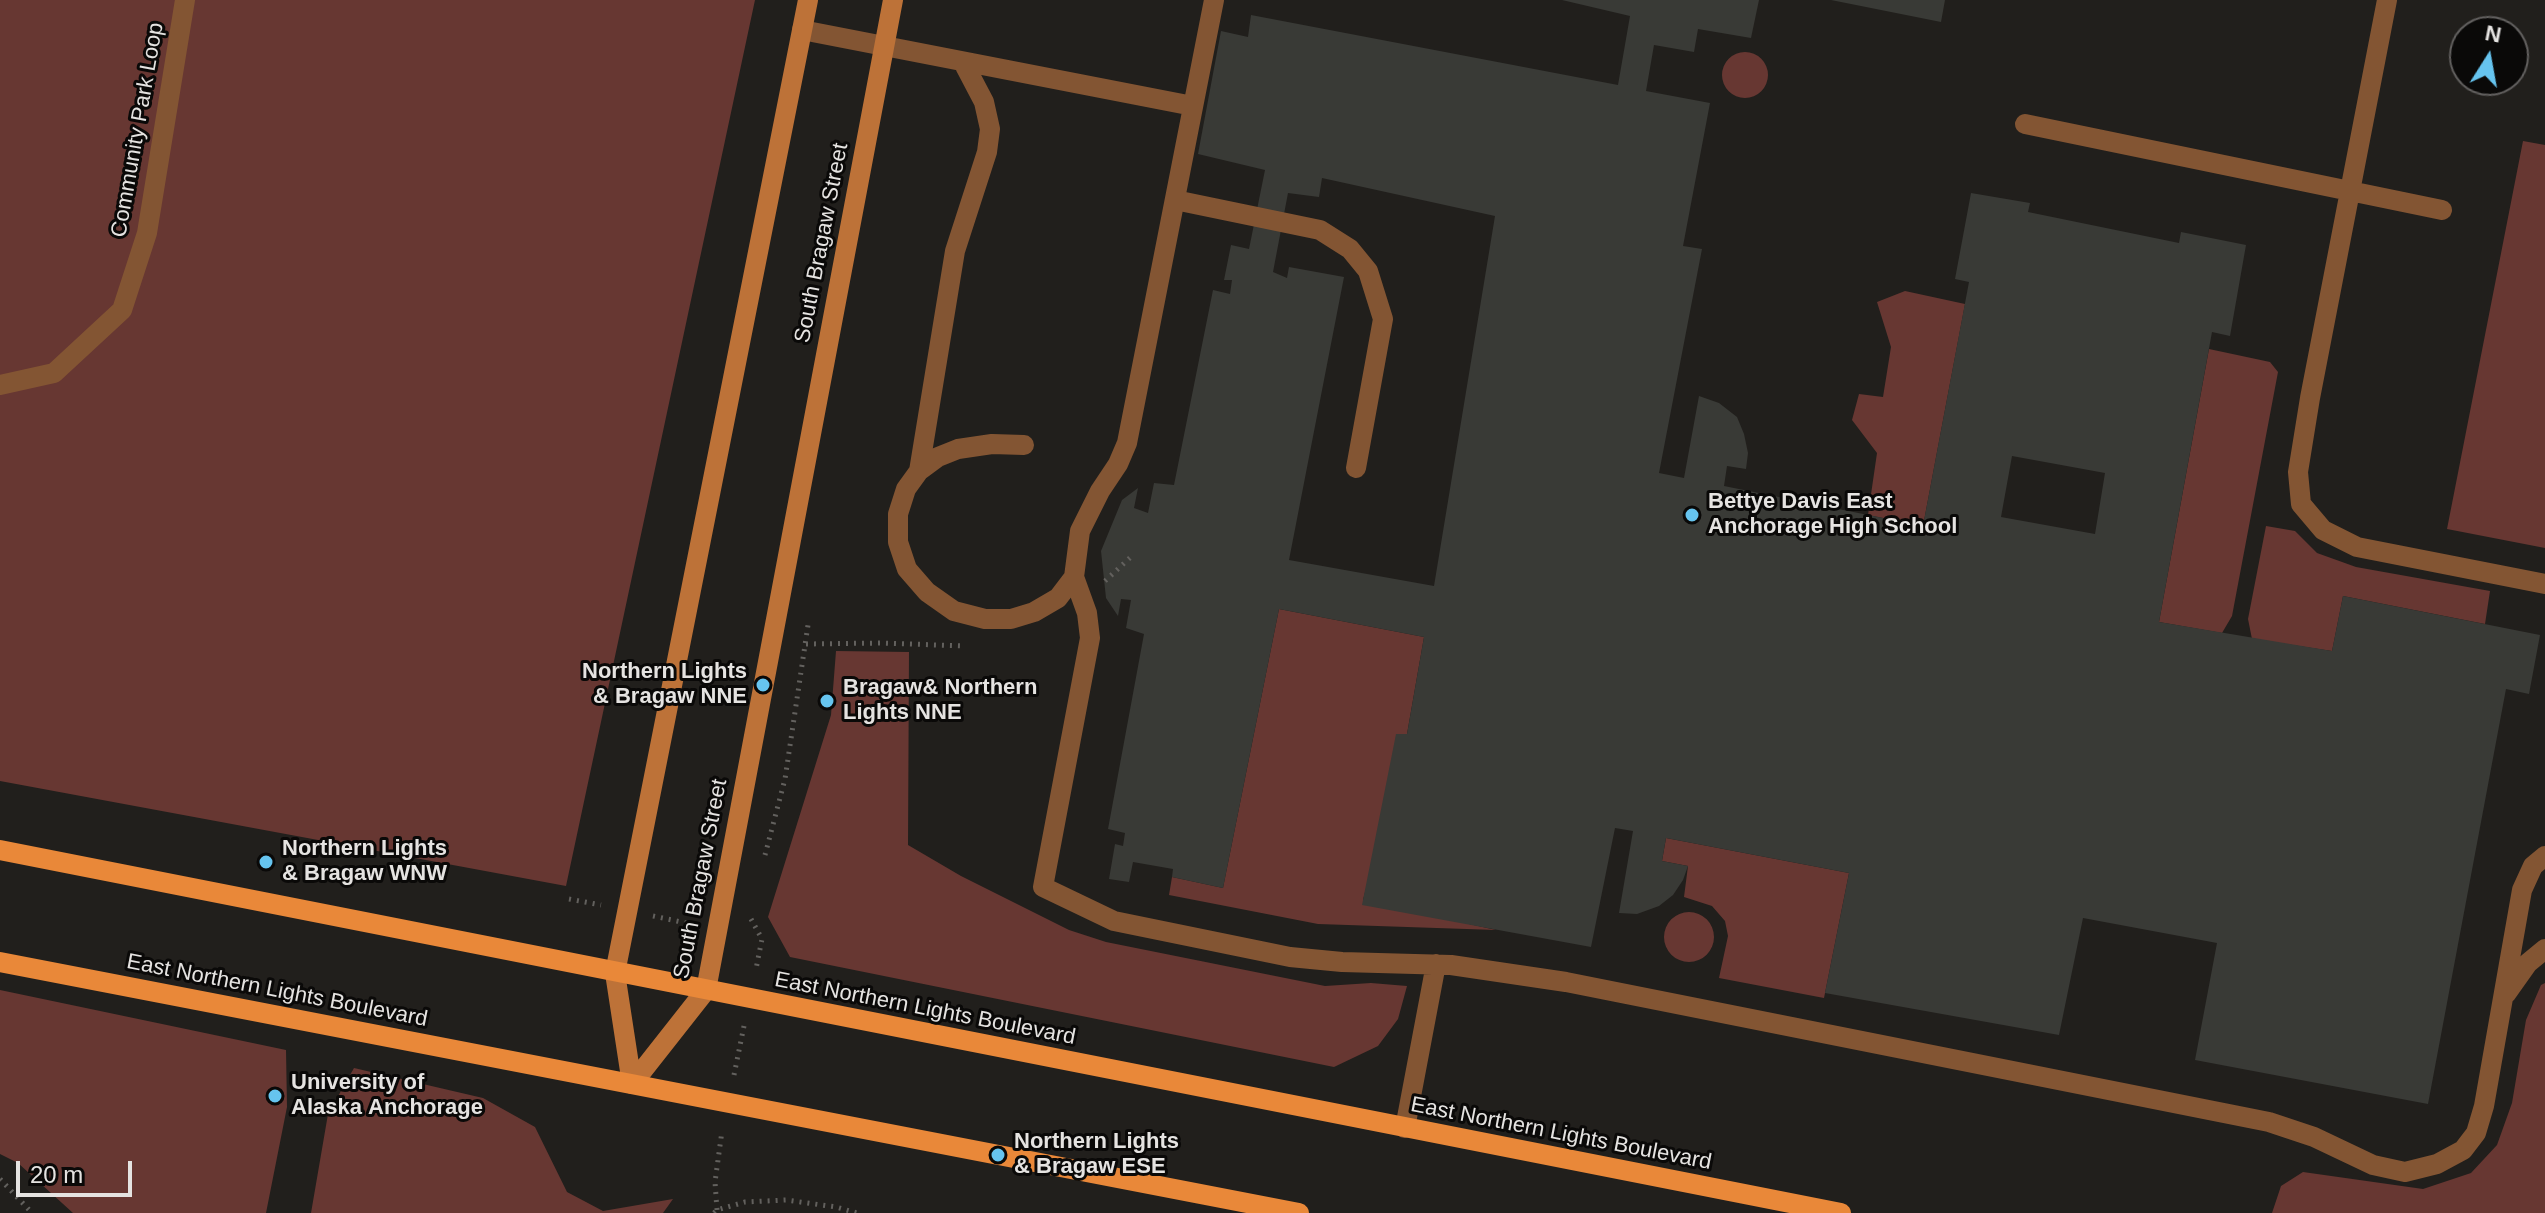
<!DOCTYPE html>
<style>
body{margin:0}
#map{position:relative;width:2545px;height:1213px;overflow:hidden;background:#211f1c;font-family:Arial,sans-serif}
canvas{display:block}
.north{position:absolute;left:2449px;top:16px;width:80px;height:80px;box-sizing:border-box;background:#0a0908;border:2px solid #62605f;border-radius:50%;rotate:11deg;font-size:22px;font-weight:700;line-height:32px;text-align:center;color:#e5e3e1}
.north::after{content:'';display:block;margin:auto;width:28px;height:36px;background:#66c4ef;clip-path:polygon(50% 0,100% 100%,50% 72%,0 100%)}
.scale{position:absolute;left:16px;top:1161px;width:116px;height:36px;box-sizing:border-box;border:4px solid #e5e3e1;border-top:0;padding-left:10px;font-size:24px;line-height:28px;white-space:nowrap;color:#e5e3e1;-webkit-text-stroke:6px #0a0908;paint-order:stroke}
</style>
<div id="map">
<canvas width="2545" height="1213"></canvas>
<div class="north">N</div>
<div class="scale">20 m</div>
</div>
<script>
const c = document.querySelector('canvas').getContext('2d');
c.lineJoin = 'round';
function fillPath(path, color) {
  c.fillStyle = color;
  c.fill(path, 'evenodd');
}
function shape(rows) {
  const path = new Path2D();
  for (const r of rows) {
    if (r.length === 3) {
      path.moveTo(r[0] + r[2], r[1]);
      path.arc(r[0], r[1], r[2], 0, 2 * Math.PI);
      continue;
    }
    path.moveTo(r[0], r[1]);
    for (let i = 2; i < r.length; i += 2) path.lineTo(r[i], r[i + 1]);
  }
  return path;
}
function strokePath(path, color, width, dash) {
  c.strokeStyle = color;
  c.lineWidth = width;
  c.lineCap = dash ? 'butt' : 'round';
  c.setLineDash(dash || []);
  c.stroke(path);
}
function write(font, color, halo, rows, align = 'center') {
  c.font = font + ' Arial,sans-serif';
  c.lineWidth = 6;
  c.setLineDash([]);
  c.textBaseline = 'middle';
  c.strokeStyle = halo;
  c.fillStyle = color;
  for (const [text, x, y, turn = 0] of rows) {
    c.save();
    c.translate(x, y);
    c.rotate((+turn || 0) * Math.PI / 180);
    c.textAlign = isNaN(turn) ? turn : align;
    if (halo) c.strokeText(text, 0, 0);
    c.fillText(text, 0, 0);
    c.restore();
  }
}
fillPath(shape([
 [0,0,755,0,566,886,0,781],
 [1745,75,23],
 [2523,141,2545,145,2545,548,2447,529],
 [1905,291,1965,304,1923,526,1868,515,1877,453,1852,420,1859,394,1883,397,1891,347,1877,302],
 [2209,349,2270,362,2278,372,2232,616,2222,633,2159,622],
 [2266,526,2295,531,2317,553,2356,567,2490,591,2485,624,2343,596,2332,651,2252,639,2248,619],
 [1279,609,1424,637,1407,734,1363,900,1496,930,1318,924,1169,895,1172,877,1223,888],
 [836,651,909,652,908,845,961,876,1069,930,1106,942,1325,986,1371,983,1407,986,1398,1019,1378,1046,1334,1067,790,957,768,917,831,715],
 [1666,838,1849,873,1824,998,1719,978,1728,936,1725,921,1712,906,1684,897,1688,866,1662,861],
 [1689,937,25],
 [2545,983,2545,1213,2272,1213,2281,1186,2303,1172,2423,1189,2471,1173,2497,1145,2512,1103,2526,1020,2541,985],
 [0,990,286,1050,287,1107,266,1213,73,1213,18,1163,0,1154],
 [354,1068,483,1098,535,1127,567,1192,603,1211,673,1199,663,1213,311,1213,328,1114]
]), '#673732');
fillPath(shape([
 [1562,0,1759,0,1751,38,1698,29,1694,52,1654,45,1646,91,1710,103,1683,246,1702,249,1659,473,1684,478,1699,396,1719,403,1737,417,1744,434,1748,453,1746,469,1727,466,1724,486,1923,526,1969,282,1955,279,1971,193,2030,203,2028,212,2179,243,2181,232,2246,245,2230,336,2212,332,2159,622,2332,651,2343,596,2540,635,2529,694,2506,689,2428,1104,2195,1060,2217,943,2083,918,2059,1035,1825,993,1849,873,1666,838,1662,861,1688,866,1683,880,1673,895,1659,906,1637,914,1619,913,1633,831,1615,828,1591,947,1362,905,1396,734,1407,734,1424,637,1279,609,1223,888,1172,877,1173,869,1133,862,1129,882,1109,879,1115,844,1123,846,1125,833,1108,829,1144,634,1126,628,1131,600,1121,599,1118,616,1106,598,1101,551,1122,500,1138,488,1134,508,1148,513,1154,483,1174,485,1213,290,1230,294,1232,280,1224,280,1231,245,1249,249,1265,170,1198,154,1221,31,1248,37,1251,15,1618,85,1630,16],
 [1322,178,1495,216,1434,586,1289,560,1344,277,1289,267,1287,278,1273,272,1288,193,1319,197],
 [2012,456,2105,473,2095,534,2001,517],
 [1831,0,1945,0,1941,22]
]), '#393a36');
strokePath(shape([
 [1105,581,1134,554],
 [806,644,882,643,965,646],
 [765,855,785,779,808,625],
 [569,899,601,905],
 [653,916,691,924],
 [751,919,762,939,756,969],
 [734,1075,744,1026],
 [0,1179,32,1213],
 [717,1210,715,1182,722,1131],
 [714,1213,717,1210,745,1202,786,1200,836,1207,857,1213]
]), '#63615e', 5, [2, 6]);
strokePath(shape([
 [1214,0,1127,443,1118,464,1100,491,1080,531,1074,577,1087,613,1090,638,1043,887,1114,921,1290,957,1342,962,1451,965,1566,982,2269,1122,2314,1137,2373,1165,2405,1172,2437,1164,2463,1150,2476,1133,2484,1106,2522,890,2533,866,2545,856],
 [2387,0,2310,398,2298,472,2301,504,2323,530,2357,547,2545,584],
 [802,30,1193,106],
 [2025,124,2442,210],
 [1175,200,1320,230,1350,249,1368,271,1383,319,1356,468],
 [1024,445,992,444,958,449,938,457,919,471,906,489,898,514,898,542,907,569,927,592,954,611,985,619,1011,619,1034,612,1058,598,1074,577],
 [919,471,955,251,987,152,990,129,984,102,963,62],
 [2506,994,2528,963,2545,949],
 [1405,1128,1436,964]
]), '#835533', 20);
strokePath(shape([
 [0,385,54,373,122,310,147,233,185,0]
]), '#835533', 20);
strokePath(shape([
 [632,1084,706,990,893,0],
 [632,1084,615,973,808,0]
]), '#bd7238', 20);
strokePath(shape([
 [0,850,1841,1213],
 [0,962,1299,1213]
]), '#e98839', 20);
for (const [x, y, r, color] of [
 [1692,515,8,"#66c4ef"],
 [763,685,8,"#66c4ef"],
 [827,701,8,"#66c4ef"],
 [266,862,8,"#66c4ef"],
 [275,1096,8,"#66c4ef"],
 [998,1155,8,"#66c4ef"]
]) {
  const dot = new Path2D();
  dot.arc(x, y, r, 0, 2 * Math.PI);
  c.fillStyle = color;
  c.fill(dot);
  strokePath(dot, '#0a0908', 3);
}
write('22px', '#e5e3e1', '#0a0908', [
 ["Community Park Loop",138,130,-80],
 ["South Bragaw Street",822,243,-79],
 ["South Bragaw Street",701,879,-79],
 ["East Northern Lights Boulevard",277,991,11],
 ["East Northern Lights Boulevard",925,1009,11],
 ["East Northern Lights Boulevard",1561,1134,11]
]);
write('bold 22px', '#e5e3e1', '#0a0908', [
 ["Bettye Davis East",1708,502],
 ["Anchorage High School",1708,527],
 ["Northern Lights",747,672,"right"],
 ["& Bragaw NNE",747,697,"right"],
 ["Bragaw& Northern",843,688],
 ["Lights NNE",843,713],
 ["Northern Lights",282,849],
 ["& Bragaw WNW",282,874],
 ["University of",291,1083],
 ["Alaska Anchorage",291,1108],
 ["Northern Lights",1014,1142],
 ["& Bragaw ESE",1014,1167]
], 'left');
</script>
